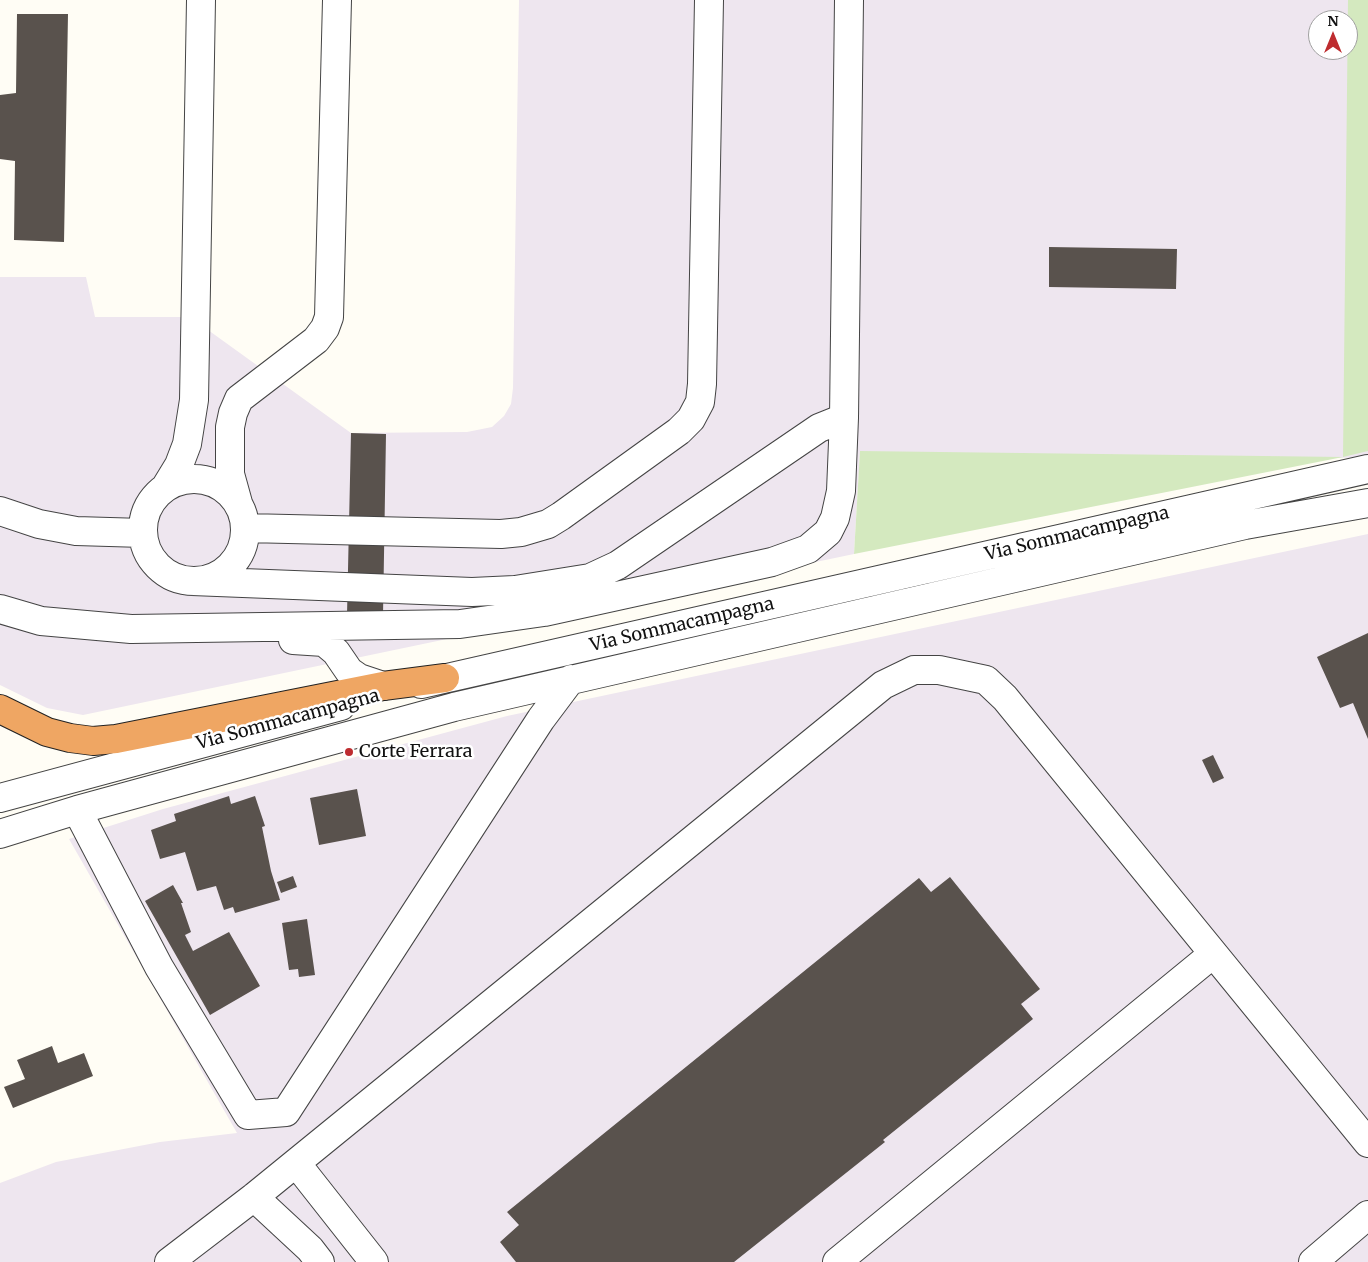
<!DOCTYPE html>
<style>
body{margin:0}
#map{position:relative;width:1368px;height:1262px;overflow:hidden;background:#fffdf5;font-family:Merriweather,serif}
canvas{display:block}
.north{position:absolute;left:1308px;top:10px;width:50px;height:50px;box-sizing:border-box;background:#fff;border:1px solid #a0a0a0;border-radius:50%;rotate:0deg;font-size:14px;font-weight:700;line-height:20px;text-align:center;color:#111}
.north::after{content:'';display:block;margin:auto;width:18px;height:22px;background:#be2c2f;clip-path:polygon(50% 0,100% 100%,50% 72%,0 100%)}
</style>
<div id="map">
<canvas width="1368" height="1262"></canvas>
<div class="north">N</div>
</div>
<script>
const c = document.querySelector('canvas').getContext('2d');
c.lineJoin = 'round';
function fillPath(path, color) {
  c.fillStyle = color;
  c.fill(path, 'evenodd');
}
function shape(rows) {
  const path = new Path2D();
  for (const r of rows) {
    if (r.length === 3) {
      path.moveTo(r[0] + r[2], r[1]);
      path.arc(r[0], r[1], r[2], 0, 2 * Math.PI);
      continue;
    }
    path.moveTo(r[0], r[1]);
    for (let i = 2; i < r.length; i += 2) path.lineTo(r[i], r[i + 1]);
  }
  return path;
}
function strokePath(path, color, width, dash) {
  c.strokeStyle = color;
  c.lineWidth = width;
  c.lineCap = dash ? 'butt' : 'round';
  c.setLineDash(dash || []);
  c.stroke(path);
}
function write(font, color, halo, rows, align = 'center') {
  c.font = font + ' Merriweather,serif';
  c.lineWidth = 5;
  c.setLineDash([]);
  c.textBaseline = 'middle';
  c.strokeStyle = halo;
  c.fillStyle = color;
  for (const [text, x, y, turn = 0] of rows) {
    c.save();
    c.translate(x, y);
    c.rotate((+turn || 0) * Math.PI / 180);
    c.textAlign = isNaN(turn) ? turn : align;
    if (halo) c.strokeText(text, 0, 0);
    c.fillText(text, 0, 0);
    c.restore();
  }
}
fillPath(shape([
 [519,0,1368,0,1368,458,860,452,854,554,83,715,47,708,0,685,0,277,86,277,95,317,190,317,351,433,467,432,492,427,504,416,511,404,513,388],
 [1318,20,1348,20,1348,50,1318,50],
 [1368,534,1368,1262,0,1262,0,1183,56,1162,160,1142,237,1133,69,839,163,809,507,716]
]), '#eee6ef');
fillPath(shape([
 [1348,0,1368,0,1368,451,1343,457,854,554,860,451,1343,457]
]), '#d4e9bf');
fillPath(shape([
 [17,14,68,14,64,242,14,240,15,161,0,159,0,95,16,93],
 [1049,247,1177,249,1176,289,1049,287],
 [351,433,386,434,383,615,347,615],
 [1368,633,1368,739,1353,703,1340,708,1317,657],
 [1213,755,1224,778,1213,783,1202,760],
 [357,789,366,836,319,845,310,798],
 [229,796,231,804,255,796,265,826,262,827,271,871,280,900,235,913,233,907,224,910,216,886,197,891,185,852,160,859,151,830,176,821,174,814],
 [293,876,297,887,281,893,277,882],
 [950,877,1040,989,1021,1004,1033,1019,883,1140,885,1142,734,1262,516,1262,500,1242,519,1225,507,1212,919,878,931,892],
 [173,885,183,903,181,903,191,932,185,935,193,951,229,932,260,986,210,1015,145,901],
 [307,919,315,975,299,977,298,969,289,970,282,923],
 [52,1046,58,1063,84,1053,93,1076,13,1108,4,1087,25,1079,17,1060]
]), '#59524d');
const minor = shape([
 [194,530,51],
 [165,488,179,465,187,444,194,400,201,0],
 [238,503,230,474,230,427,233,413,239,399,316,340,325,328,329,317,337,0],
 [0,511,39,524,76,531,143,533],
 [246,528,501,534,521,532,548,524,561,516,679,431,691,419,700,402,702,384,709,0],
 [192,581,472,592,515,590,590,578,618,565,819,428,844,418,849,0],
 [0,609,41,621,131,629,460,624,544,612,772,562,808,549,828,532,835,518,841,491,844,418],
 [293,640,324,642,336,652,349,671,359,678,383,686],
 [421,684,1368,469],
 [0,798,341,706],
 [77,810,159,967,248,1115,286,1112,541,719,571,679],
 [0,834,77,810,454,707,1245,525,1368,503],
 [296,1163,374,1262],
 [254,1197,310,1249,320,1262],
 [169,1262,254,1197,883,685,914,670,939,670,986,680,1005,698,1368,1143],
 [837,1262,1213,954],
 [1313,1262,1368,1215]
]);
const highway = shape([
 [0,709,47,732,70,738,93,741,116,739,383,686,445,678]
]);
strokePath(minor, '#444', 30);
strokePath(highway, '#222', 30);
strokePath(minor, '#fff', 28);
strokePath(highway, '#efa663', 28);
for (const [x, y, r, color] of [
 [349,752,5,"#be2c2f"]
]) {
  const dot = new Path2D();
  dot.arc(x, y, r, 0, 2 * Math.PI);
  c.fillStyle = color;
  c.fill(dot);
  strokePath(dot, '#fff', 2);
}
write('18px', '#111', '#fff', [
 ["Via Sommacampagna",1077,534,-13],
 ["Via Sommacampagna",682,625,-13],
 ["Via Sommacampagna",288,720,-15]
]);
write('18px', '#111', '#fff', [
 ["Corte Ferrara",359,752]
], 'left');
</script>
